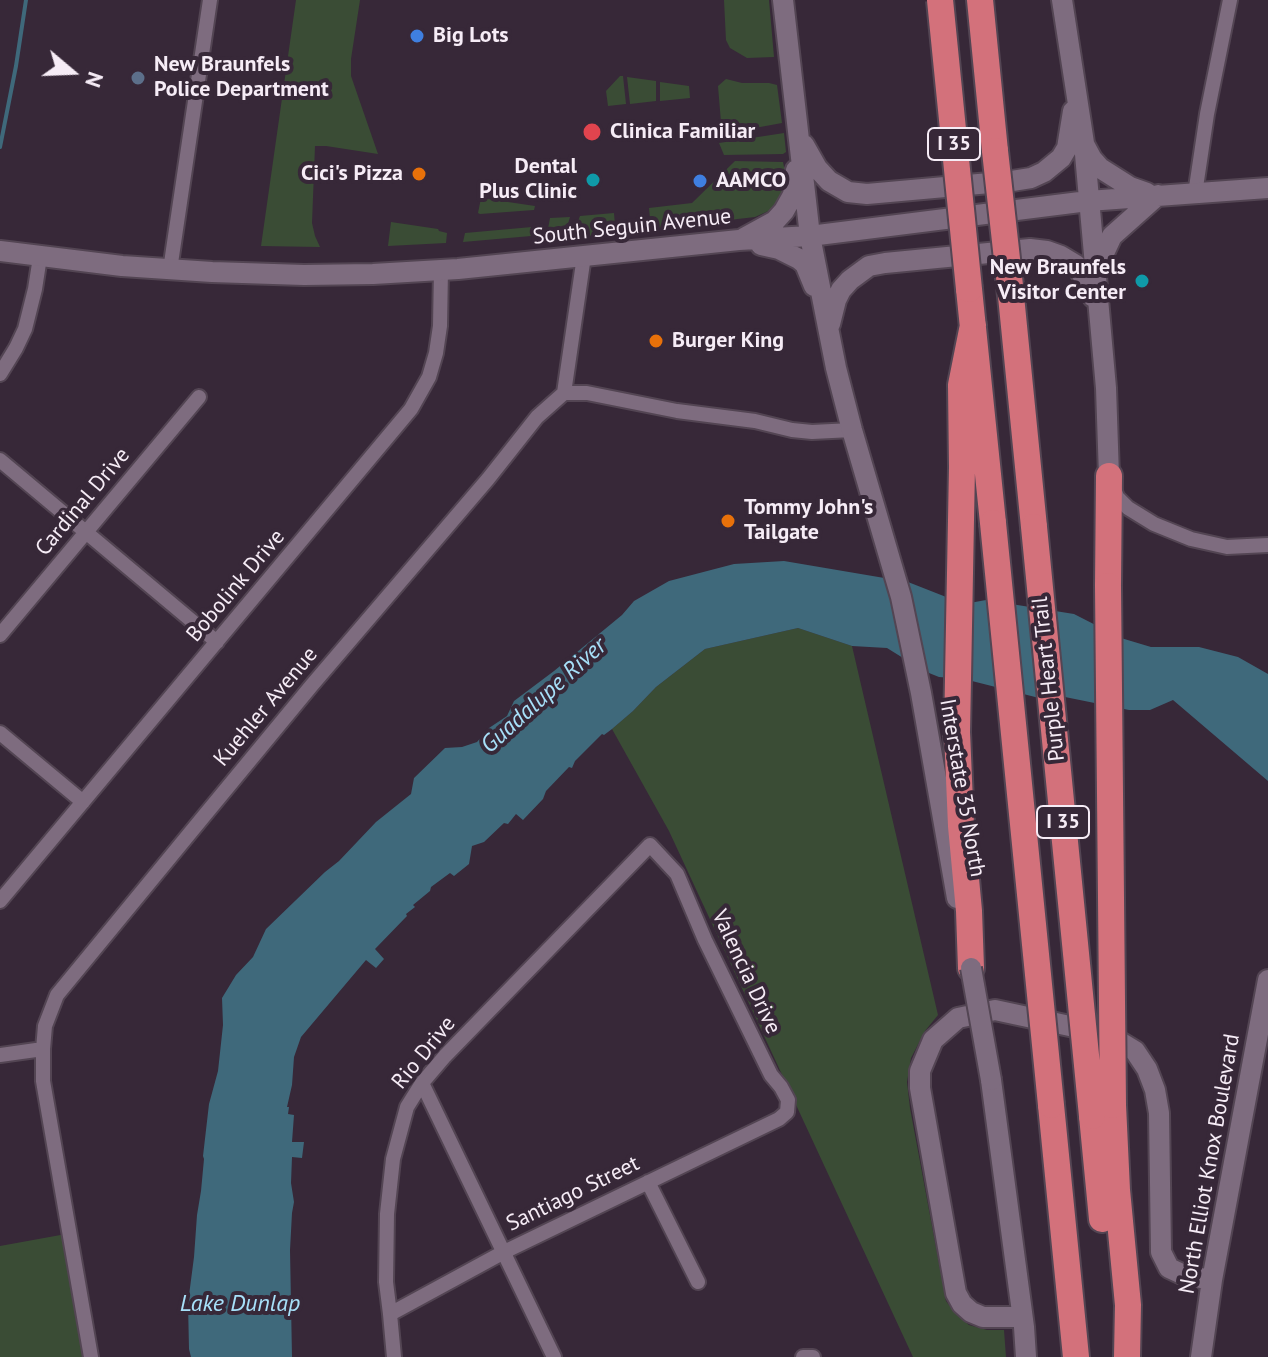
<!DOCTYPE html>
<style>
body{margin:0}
#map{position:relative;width:1268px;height:1357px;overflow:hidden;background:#372838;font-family:"PT Sans",sans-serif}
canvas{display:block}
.north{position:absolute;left:32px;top:32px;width:80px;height:80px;-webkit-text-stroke:6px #372838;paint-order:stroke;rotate:109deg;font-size:22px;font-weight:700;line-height:32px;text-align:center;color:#f6ecf6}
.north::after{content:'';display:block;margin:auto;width:28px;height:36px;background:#f6ecf6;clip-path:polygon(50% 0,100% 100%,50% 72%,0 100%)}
</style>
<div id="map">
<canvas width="1268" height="1357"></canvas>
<div class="north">N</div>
</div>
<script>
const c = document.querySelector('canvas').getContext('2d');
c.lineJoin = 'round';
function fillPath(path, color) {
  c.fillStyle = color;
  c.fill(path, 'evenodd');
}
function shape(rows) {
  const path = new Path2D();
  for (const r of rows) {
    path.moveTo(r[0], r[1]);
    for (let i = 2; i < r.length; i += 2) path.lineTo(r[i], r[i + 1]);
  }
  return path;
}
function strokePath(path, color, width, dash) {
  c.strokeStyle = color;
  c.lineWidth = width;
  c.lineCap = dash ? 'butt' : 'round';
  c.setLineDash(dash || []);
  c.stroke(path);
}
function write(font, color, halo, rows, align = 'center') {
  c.font = font + ' "PT Sans",sans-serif';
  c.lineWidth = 8;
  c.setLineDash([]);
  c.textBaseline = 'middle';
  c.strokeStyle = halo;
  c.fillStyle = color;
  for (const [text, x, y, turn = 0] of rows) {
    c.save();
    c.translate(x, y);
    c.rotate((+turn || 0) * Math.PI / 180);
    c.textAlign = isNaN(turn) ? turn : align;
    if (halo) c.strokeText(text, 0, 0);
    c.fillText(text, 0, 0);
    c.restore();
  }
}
fillPath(shape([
 [296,0,360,0,351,59,351,76,378,154,326,146,315,146,312,223,315,236,320,247,261,246],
 [724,0,769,0,774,57,747,58,730,48,726,40],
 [620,76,623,76,626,104,608,106,606,91],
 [627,77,656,81,656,101,630,104],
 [726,79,742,83,769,83,777,85,782,123,722,134,718,86],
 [660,82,689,86,690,98,660,101],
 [784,133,786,152,783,154,724,155,719,143],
 [735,161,783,162,784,167,788,167,788,191,773,209,755,217,651,229,649,208,692,203],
 [481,198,535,206,534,210,480,214,478,213],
 [614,213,615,226,614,231,610,234,556,239,552,238,550,234,547,234,550,218,570,217,567,227,576,226,580,216],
 [391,222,438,229,439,231,447,233,446,243,388,246],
 [532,227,531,236,463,242,465,233],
 [798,628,852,646,938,1015,925,1031,911,1058,907,1082,910,1108,946,1301,956,1314,969,1325,987,1330,1004,1330,1006,1357,913,1357,669,831,612,729,633,711,656,687,705,649],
 [66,1234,87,1357,0,1357,0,1246]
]), '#3a4c35');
fillPath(shape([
 [784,561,908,582,964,604,986,600,1074,614,1121,638,1151,647,1199,647,1238,657,1268,674,1268,781,1173,700,1150,710,1129,710,1065,697,1047,700,964,679,939,677,924,671,887,648,852,646,798,628,705,649,656,687,633,711,612,729,604,735,602,734,575,761,572,768,569,767,546,791,543,799,523,820,516,814,508,824,504,823,484,842,472,846,469,864,454,876,450,873,431,887,430,891,413,905,415,907,406,914,407,916,375,949,384,959,376,968,366,960,301,1037,294,1057,292,1085,287,1107,289,1107,288,1114,294,1115,292,1142,304,1142,302,1158,292,1157,291,1183,294,1202,292,1213,290,1250,292,1357,191,1357,189,1349,188,1303,194,1257,197,1215,201,1191,204,1159,203,1156,209,1104,218,1071,223,1025,222,998,236,975,253,957,266,929,325,872,339,861,376,822,411,794,414,778,445,748,462,747,477,742,489,728,507,716,514,701,554,671,622,615,634,601,669,581,711,570,734,564]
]), '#3f697b');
strokePath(shape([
 [0,147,16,66,26,0]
]), '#3f697b', 4);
const street = shape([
 [1195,194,1207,114,1230,0],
 [170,270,210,0],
 [0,374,16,348,25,329,35,289,40,257],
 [564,393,584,256],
 [0,460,217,642],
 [1113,486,1117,497,1128,508,1154,524,1191,539,1227,547,1268,545],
 [0,635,199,397],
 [0,733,83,802],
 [0,901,411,409,429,377,436,353,440,326,441,270],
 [0,1055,43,1049],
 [422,1083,554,1357],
 [648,1182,698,1282],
 [390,1314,504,1252,779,1119,787,1112,788,1100,781,1087,771,1075,705,940,680,881,677,874,650,845,445,1056,422,1083,407,1107,393,1159,387,1214,386,1282,390,1314,394,1357],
 [91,1357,43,1081,43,1049,45,1026,57,995,204,816,312,685,488,479,537,417,564,393,587,393,677,411,755,421,792,430,812,432,852,430],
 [803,1357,813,1357]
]);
const secondary = shape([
 [783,0,810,236,836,368,852,430,901,597,921,693,957,898],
 [1062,0,1084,143,1106,388,1109,476],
 [804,145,817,168,829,181,848,192,867,194,1012,181,1031,178,1044,172,1061,158,1067,148,1073,111],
 [1085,146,1092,159,1100,168,1130,187,1147,193],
 [744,238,775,221,784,211,793,195,796,170],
 [761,245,779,249,799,259,805,264,814,286],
 [0,251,122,266,212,272,304,275,373,274,458,269,739,240,810,236,1088,201,1268,188],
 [1097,268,1112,236,1158,195],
 [830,324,836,300,841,290,850,280,869,266,885,263,1030,249,1047,251,1061,256,1076,265,1083,276,1093,297],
 [991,1080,1024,1327,1026,1357],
 [1022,1317,983,1317,971,1312,962,1304,956,1293,920,1088,920,1071,933,1040,958,1018,995,1010,1107,1034,1135,1051,1147,1069,1155,1090,1159,1113,1161,1252,1169,1268,1184,1275,1212,1280],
 [1201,1357,1212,1280,1268,980]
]);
const highway = shape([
 [980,0,995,151],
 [1010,286,1034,527],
 [969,289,993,523],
 [1108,586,1109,476],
 [971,968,969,911,961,826,957,732,962,467,961,385,973,325],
 [1051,1105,1076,1357],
 [1113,1105,1117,1190,1128,1305,1127,1357],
 [1092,1116,1102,1219]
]);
strokePath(street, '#534553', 18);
strokePath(secondary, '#534553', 24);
strokePath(highway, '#534553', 30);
strokePath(street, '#7e6c7f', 14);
strokePath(secondary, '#7e6c7f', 20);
strokePath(highway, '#d3717b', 26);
const secondaryBridge = shape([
 [971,968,991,1080]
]);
const highwayBridge = shape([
 [940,0,969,289],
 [995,151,1010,286],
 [993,523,1051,1105],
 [1034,527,1092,1116],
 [1108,586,1113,1105]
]);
strokePath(secondaryBridge, '#534553', 24, []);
strokePath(highwayBridge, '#534553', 30, []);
strokePath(secondaryBridge, '#7e6c7f', 20);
strokePath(highwayBridge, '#d3717b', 26);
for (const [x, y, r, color] of [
 [417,36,8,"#3f7fe0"],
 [138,78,8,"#5c6f8a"],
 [592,132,10,"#e0444e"],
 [419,174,8,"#e8710a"],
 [593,180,8,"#0f9aa8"],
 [700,181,8,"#3f7fe0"],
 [1142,281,8,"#0f9aa8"],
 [656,341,8,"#e8710a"],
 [728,521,8,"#e8710a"]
]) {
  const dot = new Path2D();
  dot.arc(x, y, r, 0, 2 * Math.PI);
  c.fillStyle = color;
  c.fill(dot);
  strokePath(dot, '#372838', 3);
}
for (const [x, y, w] of [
 [954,144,52],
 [1063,822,52]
]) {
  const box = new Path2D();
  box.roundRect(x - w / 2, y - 16, w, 32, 6);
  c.fillStyle = '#372838';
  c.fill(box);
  strokePath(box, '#f6ecf6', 2);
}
write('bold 20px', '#f6ecf6', null, [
 ["I 35",954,144],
 ["I 35",1063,822]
]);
write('bold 22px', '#f6ecf6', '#372838', [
 ["Big Lots",433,36],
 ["New Braunfels",154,65],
 ["Police Department",154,90],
 ["Clinica Familiar",610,132],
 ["Dental",577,167,"right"],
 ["Plus Clinic",577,192,"right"],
 ["Cici's Pizza",403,174,"right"],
 ["AAMCO",716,181],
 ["New Braunfels",1126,268,"right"],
 ["Visitor Center",1126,293,"right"],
 ["Burger King",672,341],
 ["Tommy John's",744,508],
 ["Tailgate",744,533]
], 'left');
write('22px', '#f6ecf6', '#372838', [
 ["South Seguin Avenue",632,227,-6],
 ["Cardinal Drive",83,502,-50],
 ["Bobolink Drive",236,586,-50],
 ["Purple Heart Trail",1049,679,-96],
 ["Kuehler Avenue",266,707,-50],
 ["Interstate 35 North",962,788,80],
 ["Valencia Drive",746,972,65],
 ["Rio Drive",424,1053,-51],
 ["North Elliot Knox Boulevard",1210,1164,-80],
 ["Santiago Street",573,1194,-26]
]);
write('italic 24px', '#a7e0f9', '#372838', [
 ["Guadalupe River",544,696,-42],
 ["Lake Dunlap",240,1304]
]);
</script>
